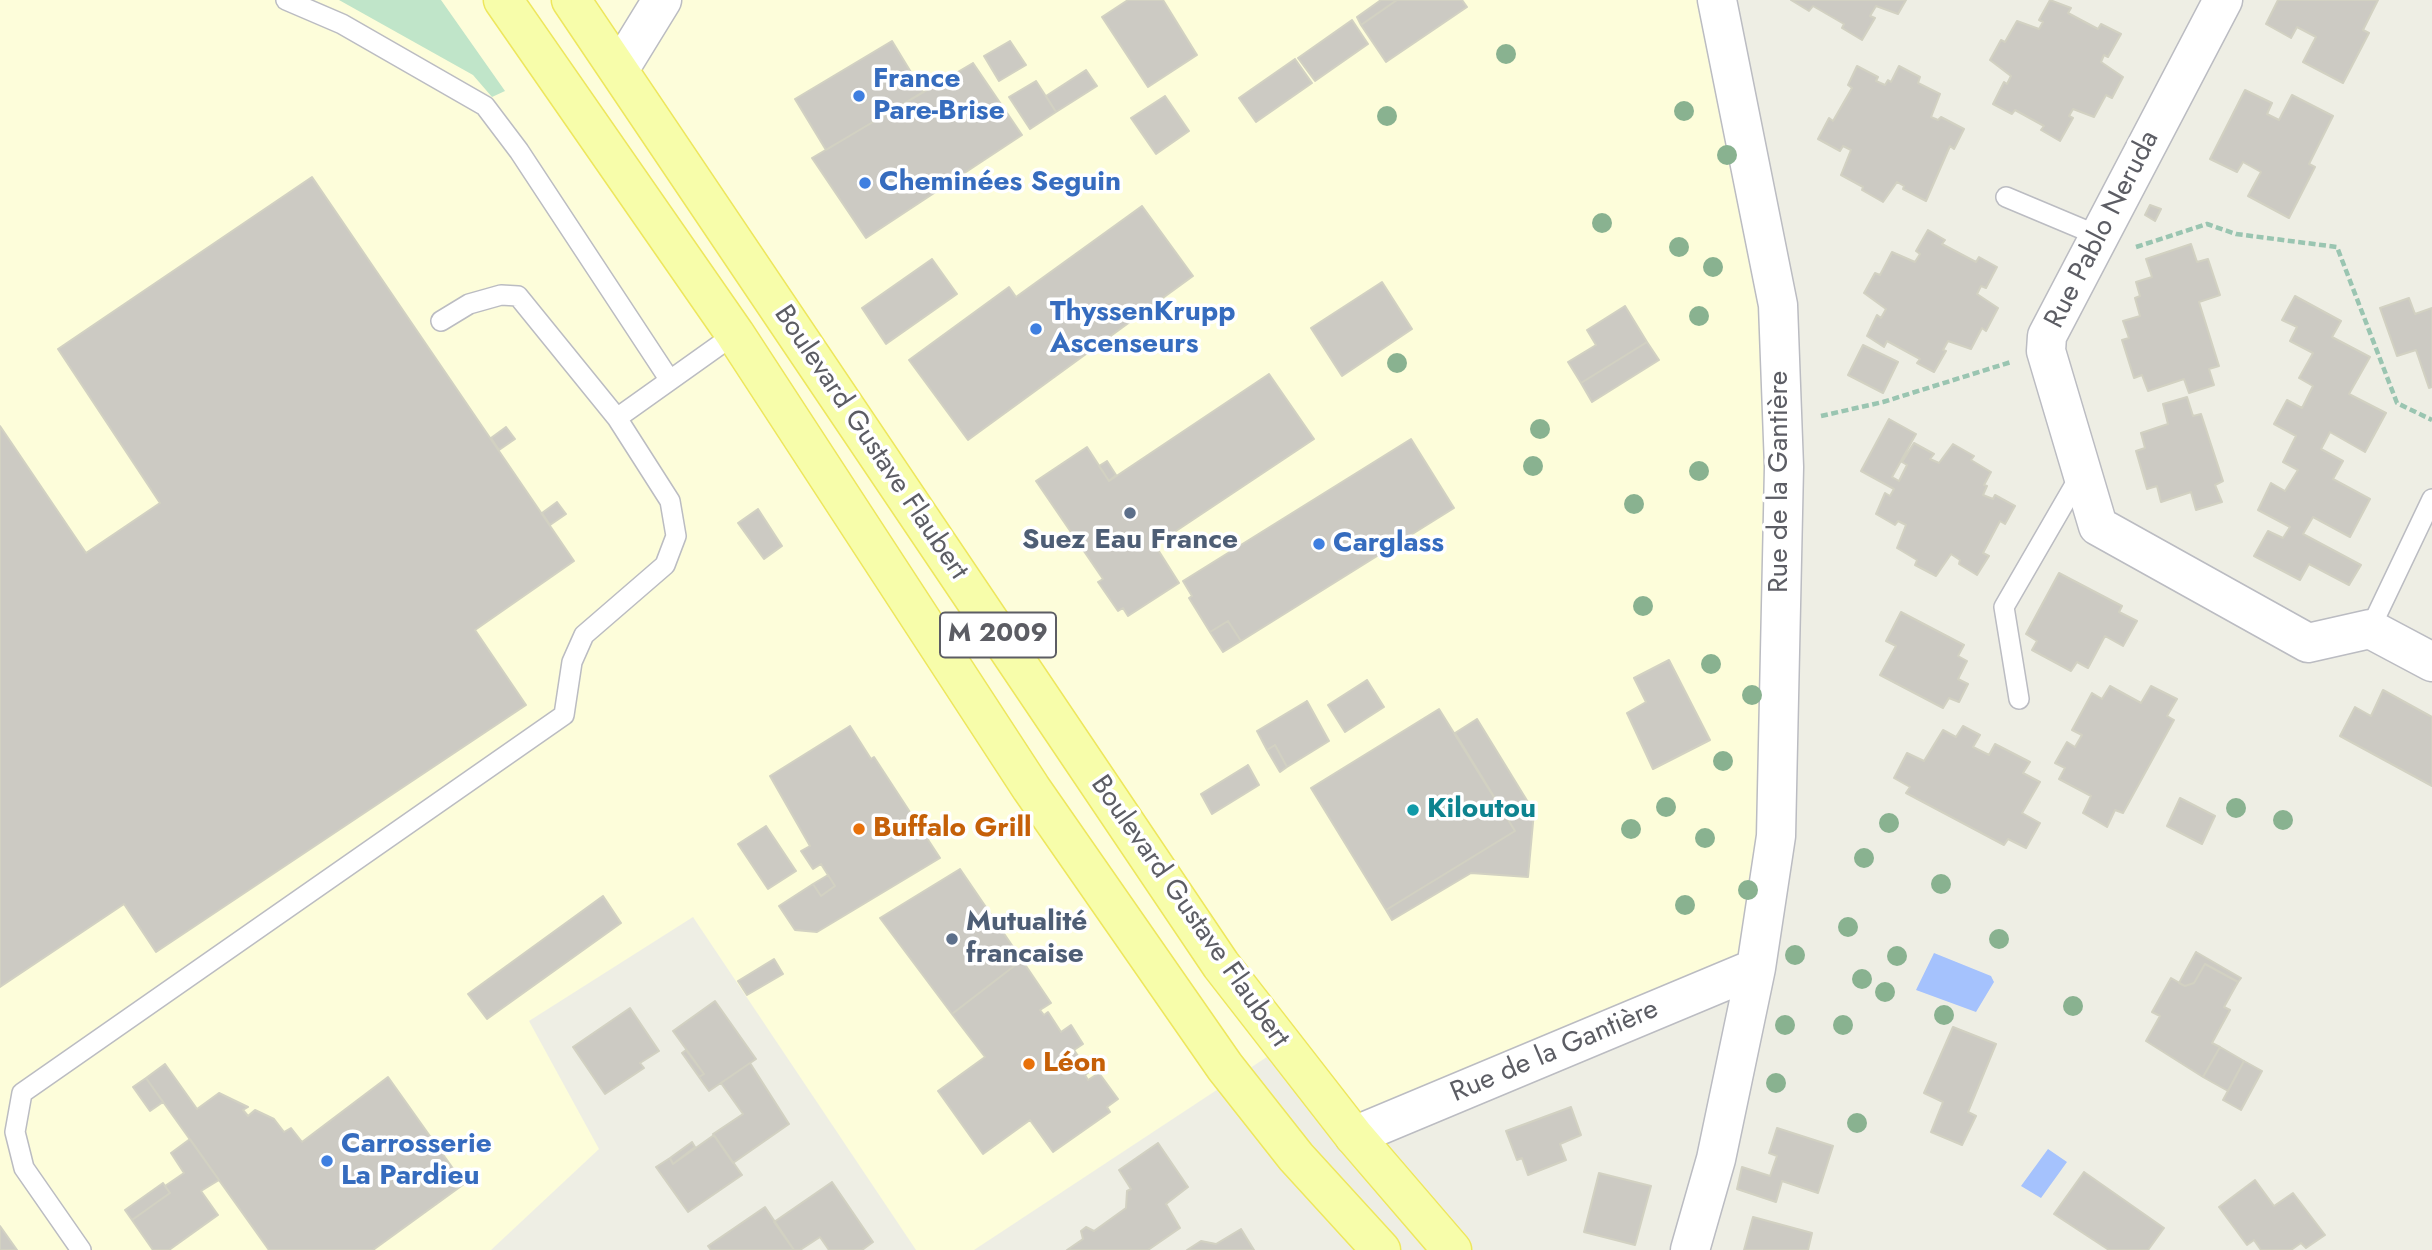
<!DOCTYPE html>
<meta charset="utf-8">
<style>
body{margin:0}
canvas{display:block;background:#eeeee4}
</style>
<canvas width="2432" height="1250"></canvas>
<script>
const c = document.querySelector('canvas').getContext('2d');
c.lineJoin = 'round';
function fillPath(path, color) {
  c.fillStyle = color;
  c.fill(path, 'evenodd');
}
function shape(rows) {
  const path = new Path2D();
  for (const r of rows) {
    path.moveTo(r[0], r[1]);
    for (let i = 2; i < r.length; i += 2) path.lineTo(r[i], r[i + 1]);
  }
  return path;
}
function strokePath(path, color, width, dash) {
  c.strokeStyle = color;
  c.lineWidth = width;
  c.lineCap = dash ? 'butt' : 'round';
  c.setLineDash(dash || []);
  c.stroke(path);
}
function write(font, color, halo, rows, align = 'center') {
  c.font = font + ' Jost,sans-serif';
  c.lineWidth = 7;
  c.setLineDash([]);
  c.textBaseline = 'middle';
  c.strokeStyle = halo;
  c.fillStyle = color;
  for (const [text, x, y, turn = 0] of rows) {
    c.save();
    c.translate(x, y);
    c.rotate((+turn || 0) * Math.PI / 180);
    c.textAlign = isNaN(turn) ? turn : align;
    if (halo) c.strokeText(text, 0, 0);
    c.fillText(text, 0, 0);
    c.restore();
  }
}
fillPath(shape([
 [0,0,1717,0,1778,305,1756,968,1354,1136,1282,1047,974,1250,916,1250,693,917,529,1021,599,1149,491,1250,0,1250]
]), '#fdfdda');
fillPath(shape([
 [339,0,441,0,505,91,492,97,473,75]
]), '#c0e5c9');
fillPath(shape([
 [1934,953,1991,976,1994,982,1976,1012,1916,990],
 [2048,1149,2067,1162,2041,1198,2021,1186]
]), '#a5c2fd');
const building = shape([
 [1128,0,1163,0,1197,55,1148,87,1102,17,1128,0],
 [1381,0,1397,0,1361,25,1357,17,1381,0],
 [1397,0,1462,0,1467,7,1386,62,1361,25,1397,0],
 [1791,0,1906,0,1898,14,1876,6,1870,16,1875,18,1862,40,1842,28,1844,24,1813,6,1809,11,1791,0],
 [2050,0,2071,8,2068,13,2098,29,2101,24,2121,34,2108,57,2104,55,2101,62,2123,77,2112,98,2106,95,2094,117,2073,109,2069,116,2073,118,2060,141,2041,130,2044,126,2015,110,2012,114,1993,104,2004,82,2007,84,2011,76,1990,60,2001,40,2005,42,2017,21,2039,29,2043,22,2039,20,2050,0],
 [2278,0,2378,0,2363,30,2369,33,2343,83,2303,62,2316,37,2297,27,2291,38,2266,24,2278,0],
 [1352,20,1368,44,1315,81,1298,58,1352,20],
 [892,41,923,92,826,150,795,99,892,41],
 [1010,41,1026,65,999,81,984,56,1010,41],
 [1295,59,1312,83,1256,122,1239,98,1295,59],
 [973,63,1022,135,866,238,812,158,973,63],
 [1857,66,1878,77,1876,81,1885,85,1888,80,1891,82,1899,66,1920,77,1918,83,1940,94,1931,117,1938,120,1941,117,1964,129,1954,149,1950,146,1926,201,1903,189,1904,186,1897,182,1883,202,1862,190,1863,187,1841,175,1851,150,1843,146,1840,151,1818,139,1829,118,1833,121,1852,88,1848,85,1857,66],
 [1086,70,1097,86,1056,112,1046,96,1086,70],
 [1036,81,1056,112,1030,129,1009,97,1036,81],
 [2245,90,2272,103,2267,114,2279,120,2292,95,2333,116,2309,164,2315,167,2289,218,2248,196,2261,172,2243,162,2237,172,2210,159,2245,90],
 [1165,96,1189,131,1156,154,1131,118,1165,96],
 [312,177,574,561,475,630,526,705,156,952,124,904,0,987,0,426,86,553,160,503,58,349,312,177],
 [2150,205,2161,209,2155,221,2145,215,2150,205],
 [1142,206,1193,276,968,440,909,360,1009,287,1016,297,1142,206],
 [1928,230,1945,240,1942,244,1976,262,1979,257,1997,267,1986,288,1981,286,1977,294,1998,308,1986,331,1982,328,1971,349,1948,341,1943,350,1946,351,1934,372,1917,363,1920,359,1887,341,1884,347,1867,336,1877,315,1881,318,1886,309,1864,293,1875,273,1880,275,1892,252,1915,262,1920,254,1916,251,1928,230],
 [2191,244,2197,262,2208,259,2220,295,2199,302,2219,366,2209,369,2214,385,2189,393,2184,379,2148,391,2142,375,2134,378,2122,340,2129,338,2123,321,2140,316,2135,298,2140,296,2136,282,2152,277,2146,259,2191,244],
 [932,259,957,294,886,344,862,308,932,259],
 [1382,282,1412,329,1342,376,1311,328,1382,282],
 [2295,296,2341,321,2332,337,2370,357,2349,394,2386,413,2365,452,2330,432,2321,449,2343,461,2333,479,2370,499,2350,537,2313,517,2303,534,2361,565,2349,585,2309,564,2300,580,2254,556,2268,531,2283,538,2290,527,2258,510,2271,483,2285,491,2298,470,2283,462,2296,436,2274,424,2287,400,2302,408,2313,386,2299,378,2313,353,2290,341,2297,327,2282,320,2295,296],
 [2409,298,2415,314,2432,308,2432,387,2429,388,2416,350,2397,356,2380,308,2409,298],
 [1625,306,1647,342,1581,383,1568,362,1596,345,1587,330,1625,306],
 [1647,342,1659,360,1592,402,1581,383,1647,342],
 [1863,345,1898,362,1883,393,1848,375,1863,345],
 [1269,374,1314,439,1155,545,1179,583,1128,616,1123,608,1118,611,1098,582,1103,579,1036,481,1087,447,1109,481,1269,374],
 [2187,397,2193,416,2201,414,2223,481,2215,485,2222,502,2196,510,2191,492,2161,502,2157,486,2147,489,2136,451,2145,448,2141,433,2168,424,2163,404,2187,397],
 [1889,419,1916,434,1892,477,1899,481,1907,465,1902,462,1914,443,1934,454,1930,459,1939,463,1953,444,1974,456,1971,460,1991,472,1984,485,1987,486,1983,495,1993,499,1995,495,2015,506,2005,524,2000,521,1983,553,1989,556,1977,575,1959,564,1960,560,1951,554,1936,576,1915,565,1917,560,1897,548,1906,525,1898,521,1895,525,1876,514,1885,493,1890,496,1894,489,1861,471,1889,419],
 [506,427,515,439,499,450,491,438,506,427],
 [1411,439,1454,508,1241,641,1228,621,1210,632,1189,598,1192,596,1183,581,1411,439],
 [1107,461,1116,475,1109,481,1099,466,1107,461],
 [557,502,566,514,550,525,542,513,557,502],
 [758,509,782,546,764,559,738,523,758,509],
 [2059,573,2122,606,2119,612,2137,621,2123,646,2105,636,2088,668,2077,662,2071,671,2032,650,2037,641,2026,634,2059,573],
 [1901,612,1964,645,1958,656,1967,661,1958,679,1968,684,1959,702,1949,698,1943,708,1880,675,1896,646,1886,641,1901,612],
 [1228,621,1241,641,1223,652,1210,632,1228,621],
 [1669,660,1710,740,1653,769,1627,713,1646,702,1634,678,1669,660],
 [1367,680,1384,707,1345,732,1328,705,1367,680],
 [2110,686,2141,703,2151,686,2177,699,2167,716,2174,720,2123,813,2115,810,2107,827,2083,813,2091,796,2059,779,2065,768,2055,763,2067,742,2075,747,2082,735,2072,730,2092,693,2102,699,2110,686],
 [2383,690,2432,717,2432,786,2340,736,2355,707,2371,716,2383,690],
 [1307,701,1329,741,1287,767,1275,745,1267,750,1257,731,1307,701],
 [1439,709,1515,831,1386,910,1311,788,1439,709],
 [1477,719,1534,812,1528,877,1471,873,1392,920,1386,910,1515,831,1455,733,1477,719],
 [850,726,871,759,874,757,940,858,817,932,795,930,779,906,813,884,821,896,835,886,821,864,813,869,801,851,810,846,770,776,850,726],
 [1963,726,1980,735,1973,747,1989,755,1995,744,2030,762,2023,773,2040,782,2022,813,2040,823,2026,848,2008,839,2004,845,1906,793,1910,787,1894,778,1907,753,1924,761,1943,730,1956,737,1963,726],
 [1275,745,1287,767,1280,772,1267,750,1275,745],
 [1248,765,1259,785,1212,814,1201,794,1248,765],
 [2180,798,2215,816,2202,844,2167,826,2180,798],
 [766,826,796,871,768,889,738,844,766,826],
 [960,869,1022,960,952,1014,880,918,960,869],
 [828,875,835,886,821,896,813,884,828,875],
 [603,896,621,923,487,1019,468,994,603,896],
 [2196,952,2241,978,2238,982,2205,964,2194,983,2185,986,2179,983,2196,952],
 [774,959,783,974,747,995,738,981,774,959],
 [1022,960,1051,1003,1040,1010,1044,1015,1048,1012,1061,1032,1071,1025,1083,1044,1074,1050,1089,1072,1085,1075,1088,1080,1099,1073,1118,1099,1107,1107,1110,1112,1053,1152,1030,1120,983,1154,938,1091,985,1057,952,1014,1022,960],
 [2205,964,2238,982,2224,1007,2230,1010,2212,1043,2220,1047,2203,1077,2146,1041,2160,1016,2152,1012,2171,978,2185,986,2194,983,2205,964],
 [715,1001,756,1059,709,1091,699,1077,704,1074,673,1031,715,1001],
 [630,1008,659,1051,640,1063,644,1068,605,1094,573,1047,630,1008],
 [1953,1027,1996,1044,1968,1112,1976,1116,1962,1145,1931,1132,1943,1102,1924,1093,1953,1027],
 [2220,1047,2244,1061,2228,1091,2203,1077,2220,1047],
 [686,1050,704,1074,699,1077,682,1053,686,1050],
 [2244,1061,2262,1071,2241,1110,2223,1100,2244,1061],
 [750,1063,789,1124,733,1163,713,1134,743,1114,721,1083,750,1063],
 [165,1064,197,1109,219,1093,248,1107,243,1110,248,1116,255,1110,274,1119,284,1132,291,1128,302,1142,388,1077,464,1184,373,1250,269,1250,146,1078,165,1064],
 [146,1078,163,1102,150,1111,133,1087,146,1078],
 [1571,1107,1581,1135,1560,1144,1566,1160,1528,1175,1522,1158,1517,1160,1506,1131,1571,1107],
 [1777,1128,1833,1146,1818,1193,1782,1181,1776,1202,1737,1189,1742,1167,1770,1176,1777,1156,1769,1153,1777,1128],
 [714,1135,742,1175,688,1212,656,1167,670,1158,673,1164,714,1135],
 [190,1139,219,1180,201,1191,218,1215,169,1250,153,1250,132,1220,170,1193,165,1186,184,1173,171,1153,190,1139],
 [692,1142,695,1147,673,1164,670,1158,692,1142],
 [1158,1143,1188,1187,1166,1204,1180,1228,1148,1250,1067,1250,1083,1239,1081,1231,1086,1227,1094,1231,1126,1208,1127,1191,1131,1189,1119,1170,1158,1143],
 [2084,1172,2164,1228,2148,1250,2109,1250,2054,1214,2084,1172],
 [1599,1173,1651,1186,1635,1245,1584,1232,1599,1173],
 [2255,1180,2274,1206,2293,1193,2325,1235,2306,1248,2301,1243,2291,1250,2261,1250,2254,1240,2247,1245,2219,1207,2255,1180],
 [832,1182,873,1242,862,1250,829,1250,820,1237,800,1250,794,1250,774,1222,832,1182],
 [163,1183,170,1193,132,1220,125,1210,163,1183],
 [765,1207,794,1250,711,1250,708,1246,765,1207],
 [1753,1217,1812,1233,1808,1250,1744,1250,1753,1217],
 [0,1226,17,1250,0,1250,0,1226],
 [1241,1229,1254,1250,1187,1250,1201,1241,1216,1244,1241,1229]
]);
fillPath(building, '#cccac3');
strokePath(building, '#d2d1c2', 2);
const service = shape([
 [286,0,342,24,485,106,519,151,669,379],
 [2006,197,2099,236],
 [617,418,735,334],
 [2370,629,2432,499],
 [2019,699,2004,607,2081,474],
 [81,1250,24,1168,15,1132,22,1093,564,715,572,662,584,635,665,565,676,536,670,501,617,418,518,296,501,295,469,304,441,321]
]);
const minor = shape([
 [2223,0,2047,336,2046,351,2098,526,2308,643,2370,629,2432,662],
 [619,70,662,0],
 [1354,1136,1756,968],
 [1690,1250,1716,1159,1756,968,1776,836,1784,467,1778,305,1717,0]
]);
const primary = shape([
 [503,0,735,334,1031,788,1225,1067,1296,1157,1381,1250],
 [571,0,1221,965,1354,1136,1452,1250]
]);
strokePath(service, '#bbbcc2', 22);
strokePath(minor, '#bbbcc2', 41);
strokePath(primary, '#eee75d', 41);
strokePath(shape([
 [2136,247,2207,224,2236,234,2337,247,2397,403,2432,420],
 [1821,416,1883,402,2011,362]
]), '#9ac5b1', 4.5, [7, 3.5]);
strokePath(service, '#fff', 19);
strokePath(minor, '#fff', 38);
strokePath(primary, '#f7fdaa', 38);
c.fillStyle = '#89b290';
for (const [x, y] of [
 [1506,54],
 [1684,111],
 [1387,116],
 [1727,155],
 [1602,223],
 [1679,247],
 [1713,267],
 [1699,316],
 [1397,363],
 [1540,429],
 [1533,466],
 [1699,471],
 [1634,504],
 [1643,606],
 [1711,664],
 [1752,695],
 [1723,761],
 [1666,807],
 [2236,808],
 [2283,820],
 [1889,823],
 [1631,829],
 [1705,838],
 [1864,858],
 [1941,884],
 [1748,890],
 [1685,905],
 [1848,927],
 [1999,939],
 [1795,955],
 [1897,956],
 [1862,979],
 [1885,992],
 [2073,1006],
 [1944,1015],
 [1785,1025],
 [1843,1025],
 [1776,1083],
 [1857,1123]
]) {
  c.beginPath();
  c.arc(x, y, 10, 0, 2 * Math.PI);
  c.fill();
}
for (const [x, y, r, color] of [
 [859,96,7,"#3f7fe0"],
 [865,183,7,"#3f7fe0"],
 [1036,329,7,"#3f7fe0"],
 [1130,513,7,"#5c6f8a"],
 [1319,544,7,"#3f7fe0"],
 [1413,810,7,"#0f9aa8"],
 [859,829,7,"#e8710a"],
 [952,939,7,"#5c6f8a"],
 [1029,1064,7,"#e8710a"],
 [327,1161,7,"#3f7fe0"]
]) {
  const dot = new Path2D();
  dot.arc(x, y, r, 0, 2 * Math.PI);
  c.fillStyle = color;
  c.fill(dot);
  strokePath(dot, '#fff', 2.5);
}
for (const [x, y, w] of [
 [998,635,116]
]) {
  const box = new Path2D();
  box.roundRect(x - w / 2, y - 22.5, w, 45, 5);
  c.fillStyle = '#fff';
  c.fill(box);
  strokePath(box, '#5c5d64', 2);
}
write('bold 26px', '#5c5d64', null, [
 ["M 2009",998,635]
]);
write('bold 28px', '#366cbe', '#fff', [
 ["France",873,80],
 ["Pare-Brise",873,112],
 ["Cheminées Seguin",879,183],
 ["ThyssenKrupp",1050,313],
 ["Ascenseurs",1050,345],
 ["Carglass",1333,544],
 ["Carrosserie",341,1145],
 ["La Pardieu",341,1177]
], 'left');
write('28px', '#5c5d64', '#fff', [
 ["Rue Pablo Neruda",2103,230,-63],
 ["Boulevard Gustave Flaubert",870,443,56],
 ["Rue de la Gantière",1780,482,-90],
 ["Boulevard Gustave Flaubert",1189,912,55],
 ["Rue de la Gantière",1555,1052,-23]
]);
write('bold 28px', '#4e5e75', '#fff', [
 ["Suez Eau France",1130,541],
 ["Mutualité",966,923,"left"],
 ["francaise",966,955,"left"]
]);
write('bold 28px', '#0d838f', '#fff', [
 ["Kiloutou",1427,810]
], 'left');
write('bold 28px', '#c56008', '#fff', [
 ["Buffalo Grill",873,829],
 ["Léon",1043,1064]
], 'left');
</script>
